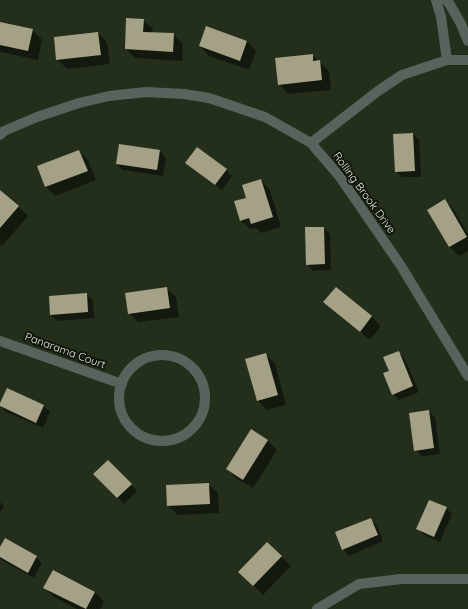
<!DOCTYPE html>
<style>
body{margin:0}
canvas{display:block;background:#242f1b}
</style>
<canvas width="468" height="609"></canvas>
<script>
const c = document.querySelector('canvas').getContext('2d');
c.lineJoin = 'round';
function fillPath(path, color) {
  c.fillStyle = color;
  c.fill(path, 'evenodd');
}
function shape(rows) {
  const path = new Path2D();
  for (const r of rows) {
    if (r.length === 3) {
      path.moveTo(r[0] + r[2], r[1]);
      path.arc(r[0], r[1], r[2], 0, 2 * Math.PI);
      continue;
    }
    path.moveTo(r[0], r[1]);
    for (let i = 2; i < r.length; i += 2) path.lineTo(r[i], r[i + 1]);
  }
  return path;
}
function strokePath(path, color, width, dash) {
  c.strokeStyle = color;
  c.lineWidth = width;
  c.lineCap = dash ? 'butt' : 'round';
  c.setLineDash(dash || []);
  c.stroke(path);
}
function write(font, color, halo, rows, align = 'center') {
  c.font = font + ' Quicksand,sans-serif';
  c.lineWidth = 4;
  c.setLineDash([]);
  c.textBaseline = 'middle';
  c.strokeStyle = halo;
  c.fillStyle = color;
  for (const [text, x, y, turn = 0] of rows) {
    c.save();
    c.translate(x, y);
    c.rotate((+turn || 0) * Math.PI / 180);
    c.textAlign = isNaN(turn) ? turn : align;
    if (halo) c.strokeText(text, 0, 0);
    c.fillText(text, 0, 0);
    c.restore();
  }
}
fillPath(shape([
 [127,19,143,20,153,29,152,33,173,34,183,44,182,61,135,58,126,49],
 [0,23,33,30,42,40,38,60,0,52],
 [98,33,107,42,110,64,67,69,57,59],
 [247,41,256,51,249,70,209,56,200,46],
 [312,55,329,71,331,90,288,94,279,84],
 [413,134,419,140,421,177,402,177,396,171],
 [79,151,88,160,96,180,55,196,46,187,38,167],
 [160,151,166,158,163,176,123,170,117,164],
 [186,163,226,170,232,176,222,190,193,169],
 [261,180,270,190,281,227,261,233,256,228,250,229,240,220,248,198],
 [0,197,18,206,28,216,2,246,0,245],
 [444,200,454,210,468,234,468,251,459,256,450,247,428,210],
 [324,228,330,234,331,270,313,271,307,264],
 [166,288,176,297,179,317,138,322,129,313],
 [336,288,372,317,381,326,370,340,334,311,325,302],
 [86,294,93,300,94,318,58,321,51,315],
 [399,352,405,359,419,392,399,400,393,394],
 [265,354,275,363,286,405,267,410,258,401],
 [0,405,43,406,50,412,43,428,6,412],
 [428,411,435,417,440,454,422,456,415,450],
 [252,431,268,441,277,450,253,488,236,478,227,469],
 [108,461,137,491,124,504,95,474],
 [208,484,218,493,219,513,178,515,168,506],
 [0,502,4,506,0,513],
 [446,508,452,514,440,542,424,535,418,529],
 [370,519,377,525,383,541,349,556,343,549],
 [267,543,291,566,263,595,240,572],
 [0,549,36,557,42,563,34,578,3,561,0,558],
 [45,588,95,592,104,602,100,609,77,609,54,597]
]), '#0007');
fillPath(shape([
 [126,18,144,19,143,32,174,33,173,52,125,49],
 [0,22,33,29,28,51,0,45],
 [206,26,247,41,240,61,199,46],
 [98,32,101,55,56,60,54,37],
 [313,54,313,61,320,60,322,80,278,85,275,58],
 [413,133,415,171,395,172,393,134],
 [119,144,160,150,157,170,116,164],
 [197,147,227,169,215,185,185,163],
 [79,150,88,171,45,187,37,166],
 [261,179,273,217,251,224,249,218,240,221,234,201,246,198,242,185],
 [0,190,19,206,0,228],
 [445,199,467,237,449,247,427,210],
 [305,227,324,227,325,264,306,265],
 [167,287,170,308,128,314,125,293],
 [336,287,372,316,360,332,323,302],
 [87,293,88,312,50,315,49,296],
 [399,351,413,386,392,395,383,373,389,371,383,357],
 [266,353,278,395,257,401,245,359],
 [7,388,44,405,36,423,0,406,0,403],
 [429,410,434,448,414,451,409,413],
 [251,429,268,440,243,480,226,469],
 [108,460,132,484,117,498,93,474],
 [209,483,210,504,167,506,166,485],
 [429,500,447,507,434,537,416,529],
 [371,518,378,535,342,550,335,532],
 [5,538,37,556,28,573,0,557,0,547],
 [267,542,282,556,253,586,238,572],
 [53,570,95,592,86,609,43,588]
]), '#a4a186');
strokePath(shape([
 [436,0,441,17,447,60],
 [446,0,449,3,461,24,468,41],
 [0,135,4,131,37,117,79,103,109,96,146,92,184,94,209,98,265,117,311,143,340,177,401,266,468,376],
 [311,143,378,91,402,75,447,60,468,60],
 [0,341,122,384],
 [162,398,43],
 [317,609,359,584,401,579,468,579]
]), '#58635d', 10);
write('11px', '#e1e9dc', '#10150c', [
 ["Rolling Brook Drive",364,193,54],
 ["Panarama Court",65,351,20]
]);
</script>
